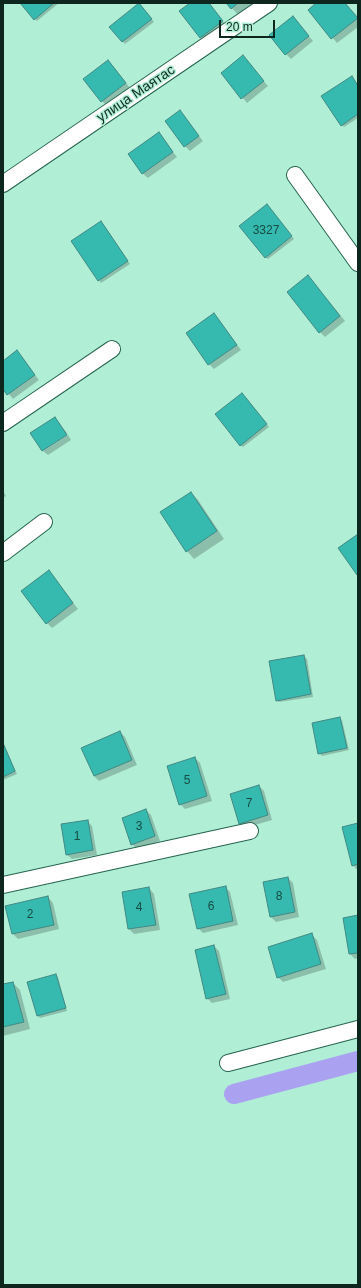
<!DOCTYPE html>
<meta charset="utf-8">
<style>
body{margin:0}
#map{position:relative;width:361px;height:1288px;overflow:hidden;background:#b0efd6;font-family:Helvetica,sans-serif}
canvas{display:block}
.frame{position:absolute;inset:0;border:4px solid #0d271e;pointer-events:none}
.scale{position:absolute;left:219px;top:20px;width:56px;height:18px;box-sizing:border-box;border:2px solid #0d271e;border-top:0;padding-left:5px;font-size:12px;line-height:14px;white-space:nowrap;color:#0d271e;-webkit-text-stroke:3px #b0efd6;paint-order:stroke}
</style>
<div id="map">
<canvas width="361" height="1288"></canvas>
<div class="frame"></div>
<div class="scale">20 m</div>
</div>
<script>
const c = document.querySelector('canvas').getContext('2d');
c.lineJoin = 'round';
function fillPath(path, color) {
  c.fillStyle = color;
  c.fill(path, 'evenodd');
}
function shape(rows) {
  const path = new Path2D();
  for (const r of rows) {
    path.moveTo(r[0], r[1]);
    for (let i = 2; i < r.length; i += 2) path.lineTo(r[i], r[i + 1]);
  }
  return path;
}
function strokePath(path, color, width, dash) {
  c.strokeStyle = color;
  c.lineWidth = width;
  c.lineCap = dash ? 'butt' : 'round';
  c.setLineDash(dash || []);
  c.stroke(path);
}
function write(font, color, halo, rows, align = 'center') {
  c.font = font + ' Helvetica,sans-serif';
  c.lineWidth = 3;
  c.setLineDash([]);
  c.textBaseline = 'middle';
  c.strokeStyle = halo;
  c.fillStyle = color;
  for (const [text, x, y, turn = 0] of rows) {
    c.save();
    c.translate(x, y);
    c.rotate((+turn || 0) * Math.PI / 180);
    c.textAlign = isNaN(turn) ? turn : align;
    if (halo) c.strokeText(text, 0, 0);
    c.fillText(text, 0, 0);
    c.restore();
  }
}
fillPath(shape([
 [21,3,59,3,37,21],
 [192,3,209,3,227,27,206,43,181,11],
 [227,3,257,3,240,17],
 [318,3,345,3,358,19,358,27,337,43,309,10],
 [141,6,154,22,125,44,111,27],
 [293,17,313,41,291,59,286,54],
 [243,57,268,86,247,103,222,73],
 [113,66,130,88,107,106,102,101],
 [358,86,358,118,344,127,342,125],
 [180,112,203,141,190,151,185,146],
 [158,133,177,157,148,178,142,173],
 [269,208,294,239,268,259,265,257],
 [103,224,130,264,101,283,72,241],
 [313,282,345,321,325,337,320,332],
 [214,315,219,320,241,350,214,369,209,364],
 [17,352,39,380,13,399,3,387,3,362],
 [245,396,269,427,243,447,240,445],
 [55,418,67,433,42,449],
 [68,435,71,440,48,455,43,451],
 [3,491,6,496,3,498],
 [191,493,198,500,224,539,194,559,187,551],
 [54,577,78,609,52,628,47,623],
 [304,656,307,659,313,697,279,702,277,700],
 [340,718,342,720,349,750,322,756,319,753],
 [120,732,125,737,137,765,99,781,94,776],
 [3,742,17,774,3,780],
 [195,758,200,763,212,801,185,809,180,804],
 [259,786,264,791,272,820,245,828,240,823],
 [146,810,151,815,160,841,137,849,132,844],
 [87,821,92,826,97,855,72,859,66,854],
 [358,824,358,871,353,865],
 [288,878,293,883,299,917,276,922,271,917],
 [225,887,230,892,238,925,203,933,198,928],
 [149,888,154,894,160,930,134,934,129,929,123,893],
 [48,897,53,903,59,929,18,939,13,934],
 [358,916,358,958,355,959,350,954],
 [311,934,317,940,326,969,283,982,278,977],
 [214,946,219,951,230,999,212,1003,207,998],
 [56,975,58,977,67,1011,40,1018,38,1016],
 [13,983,20,990,30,1029,3,1036,3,985]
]), '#0003');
strokePath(shape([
 [234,1094,358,1061]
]), '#aaa2f0', 20);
const building = shape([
 [20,3,54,3,34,20,20,3],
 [139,3,152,19,122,42,109,27,139,3],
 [190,3,209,3,223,21,200,38,179,11,190,3],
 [226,3,238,3,231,9,226,3],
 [316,3,345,3,358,18,331,39,308,10,316,3],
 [293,16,309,36,285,55,269,35,293,16],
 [243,55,264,81,241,99,221,73,243,55],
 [108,60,126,83,101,102,83,79,108,60],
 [352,76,358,86,358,114,341,126,321,96,352,76],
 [180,110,199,136,184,147,165,121,180,110],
 [159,132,173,152,142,174,128,154,159,132],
 [267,204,292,236,265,258,239,226,267,204],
 [101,221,128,261,98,281,71,241,101,221],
 [308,275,340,316,319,333,287,292,308,275],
 [214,313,237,345,208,365,186,333,214,313],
 [17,350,35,375,7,395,3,389,3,361,17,350],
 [242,393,267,424,240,446,215,414,242,393],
 [55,417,67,435,42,451,30,433,55,417],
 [191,492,217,531,186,552,160,512,191,492],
 [358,534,358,574,357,575,338,548,358,534],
 [49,570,73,603,46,624,21,591,49,570],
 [304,655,311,694,276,701,269,661,304,655],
 [340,717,347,748,318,754,312,723,340,717],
 [120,731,132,760,94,776,81,748,120,731],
 [3,743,15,771,3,777,3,743],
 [195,757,207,796,179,805,167,766,195,757],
 [259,785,268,815,239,824,230,794,259,785],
 [146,809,155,836,131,845,122,818,146,809],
 [88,820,93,850,66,855,61,824,88,820],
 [358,823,358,864,352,866,342,827,358,823],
 [288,877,295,912,270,917,263,882,288,877],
 [226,886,233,921,197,929,189,894,226,886],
 [149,887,156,925,128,929,122,892,149,887],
 [48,896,54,925,12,934,5,906,48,896],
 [358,915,358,953,349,954,343,918,358,915],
 [312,933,321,964,277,978,268,947,312,933],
 [214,945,226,994,206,999,195,950,214,945],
 [56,974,66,1008,37,1016,27,982,56,974],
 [13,982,24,1022,3,1027,3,984,13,982]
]);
fillPath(building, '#36b9af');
strokePath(building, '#418983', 1);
const street = shape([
 [295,175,358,263],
 [3,184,269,3],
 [3,423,112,349],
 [3,553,44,522],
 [3,885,250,831],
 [228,1063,358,1029]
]);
strokePath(street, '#26644f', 18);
strokePath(street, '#fff', 16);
write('12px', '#174c42', null, [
 ["3327",266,231],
 ["5",187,781],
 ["7",249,804],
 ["3",139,827],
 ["1",77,837],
 ["8",279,897],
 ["6",211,907],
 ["4",139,908],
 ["2",30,915]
]);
write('14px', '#0d271e', '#b0efd6', [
 ["улица Маятас",136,94,-34]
]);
</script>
